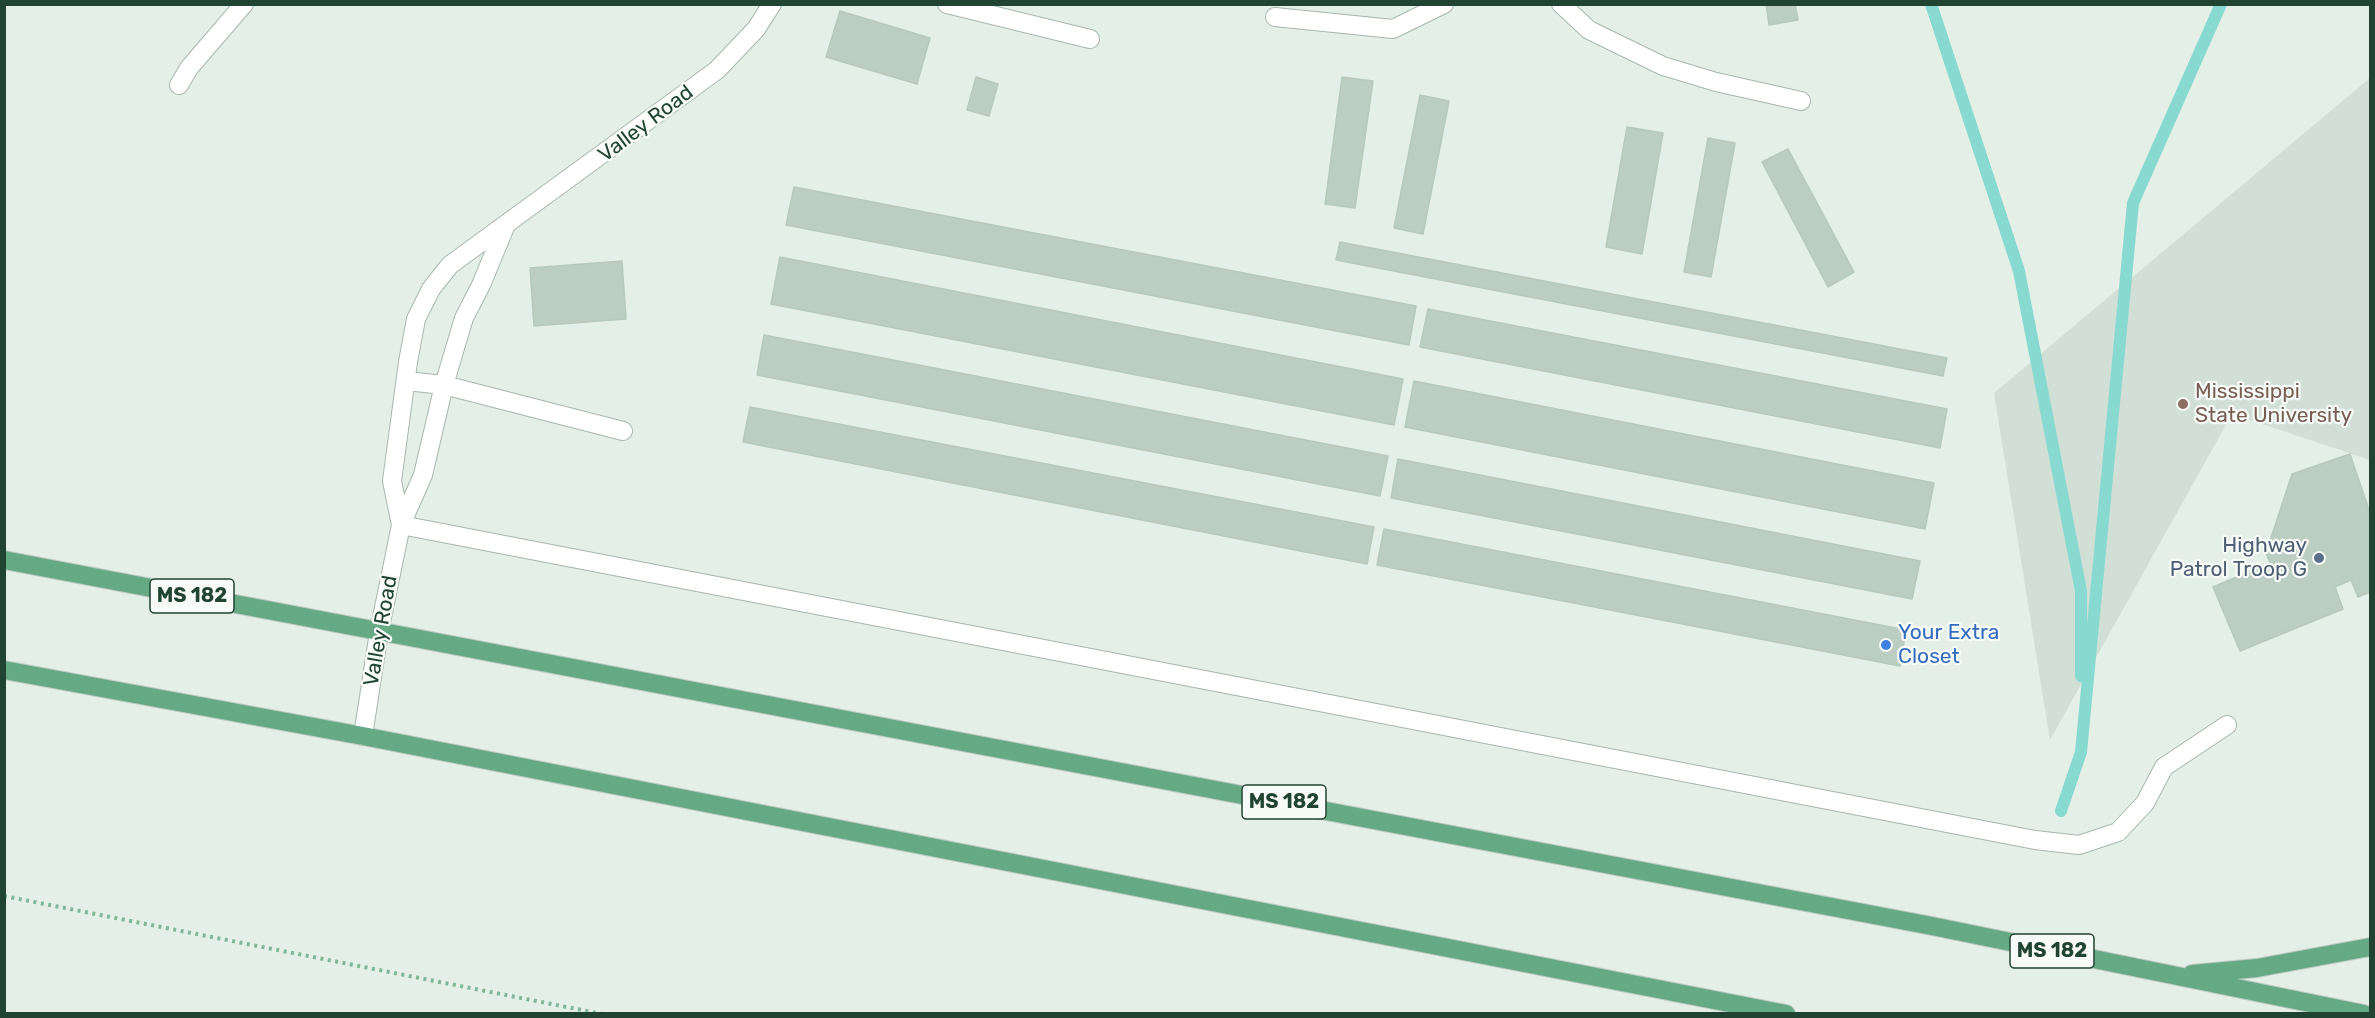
<!DOCTYPE html>
<style>
body{margin:0}
#map{position:relative;width:2375px;height:1018px;overflow:hidden;background:#e4efe7;font-family:Rubik,sans-serif}
canvas{display:block}
.frame{position:absolute;inset:0;border:6px solid #214331;pointer-events:none}
</style>
<div id="map">
<canvas width="2375" height="1018"></canvas>
<div class="frame"></div>
</div>
<script>
const c = document.querySelector('canvas').getContext('2d');
c.lineJoin = 'round';
function fillPath(path, color) {
  c.fillStyle = color;
  c.fill(path, 'evenodd');
}
function shape(rows) {
  const path = new Path2D();
  for (const r of rows) {
    path.moveTo(r[0], r[1]);
    for (let i = 2; i < r.length; i += 2) path.lineTo(r[i], r[i + 1]);
  }
  return path;
}
function strokePath(path, color, width, dash) {
  c.strokeStyle = color;
  c.lineWidth = width;
  c.lineCap = dash ? 'butt' : 'round';
  c.setLineDash(dash || []);
  c.stroke(path);
}
function write(font, color, halo, rows, align = 'center') {
  c.font = font + ' Rubik,sans-serif';
  c.lineWidth = 4.5;
  c.setLineDash([]);
  c.textBaseline = 'middle';
  c.strokeStyle = halo;
  c.fillStyle = color;
  for (const [text, x, y, turn = 0] of rows) {
    c.save();
    c.translate(x, y);
    c.rotate((+turn || 0) * Math.PI / 180);
    c.textAlign = isNaN(turn) ? turn : align;
    if (halo) c.strokeText(text, 0, 0);
    c.fillText(text, 0, 0);
    c.restore();
  }
}
fillPath(shape([
 [2370,78,2370,460,2232,414,2050,740,1994,393]
]), '#d2dfd6');
strokePath(shape([
 [1931,4,2019,271,2081,591,2081,676],
 [2061,811,2081,752,2133,203,2221,4]
]), '#88d9d0', 12);
const building = shape([
 [1766,4,1795,4,1798,20,1769,25,1766,4],
 [840,11,930,38,917,84,826,57,840,11],
 [976,77,998,84,989,116,967,110,976,77],
 [1342,77,1373,81,1355,208,1325,204,1342,77],
 [1420,95,1449,101,1423,234,1394,228,1420,95],
 [1627,127,1663,133,1642,254,1606,247,1627,127],
 [1708,138,1735,143,1711,277,1684,272,1708,138],
 [1788,149,1854,272,1828,287,1762,162,1788,149],
 [794,187,1416,306,1409,345,786,225,794,187],
 [1340,242,1947,358,1943,376,1336,260,1340,242],
 [780,257,1403,379,1394,425,771,304,780,257],
 [622,261,626,319,534,326,530,268,622,261],
 [1428,309,1947,409,1940,448,1420,347,1428,309],
 [764,335,1388,456,1380,496,757,375,764,335],
 [1414,381,1934,483,1925,529,1405,427,1414,381],
 [750,407,1374,527,1367,564,743,442,750,407],
 [2350,454,2370,513,2370,592,2358,597,2351,580,2335,587,2343,609,2240,651,2213,587,2270,563,2266,553,2292,474,2350,454],
 [1398,459,1920,561,1912,599,1391,498,1398,459],
 [1384,529,1906,630,1900,666,1377,565,1384,529]
]);
fillPath(building, '#bccdc2');
strokePath(building, '#b6cabc', 1.5);
const minor = shape([
 [947,4,1090,39],
 [1561,4,1589,30,1663,66,1716,82,1801,101],
 [1275,17,1393,29,1444,4],
 [179,85,189,68,244,4],
 [505,227,481,285,464,318,444,385,423,475,401,525,392,481,408,362,416,319,431,289,450,265,717,70,756,29,772,4],
 [406,381,444,385,623,431],
 [363,736,379,632,401,525,2035,840,2079,845,2118,832,2145,803,2164,767,2227,725]
]);
const major = shape([
 [4,560,1932,926,2364,1014],
 [4,670,363,736,1786,1014],
 [2192,974,2257,968,2370,947]
]);
strokePath(minor, '#a6b8ad', 20);
strokePath(major, '#c1cac5', 20);
strokePath(shape([
 [4,896,602,1014]
]), '#82b698', 4, [3, 4.5]);
strokePath(minor, '#fff', 18);
strokePath(major, '#65a985', 18);
for (const [x, y, r, color] of [
 [2183,404,6,"#8d6e63"],
 [2319,558,6,"#5c6f8a"],
 [1886,645,6,"#3f7fe0"]
]) {
  const dot = new Path2D();
  dot.arc(x, y, r, 0, 2 * Math.PI);
  c.fillStyle = color;
  c.fill(dot);
  strokePath(dot, '#f6fbf7', 2);
}
for (const [x, y, w] of [
 [192,596,84],
 [1284,802,84],
 [2052,951,84]
]) {
  const box = new Path2D();
  box.roundRect(x - w / 2, y - 17, w, 34, 4.5);
  c.fillStyle = '#f6fbf7';
  c.fill(box);
  strokePath(box, '#214331', 1.5);
}
write('bold 20px', '#214331', null, [
 ["MS 182",192,596],
 ["MS 182",1284,802],
 ["MS 182",2052,951]
]);
write('21px', '#214331', '#f6fbf7', [
 ["Valley Road",646,124,-37],
 ["Valley Road",381,631,-80]
]);
write('21px', '#785e54', '#f6fbf7', [
 ["Mississippi",2195,392],
 ["State University",2195,416]
], 'left');
write('21px', '#4e5e75', '#f6fbf7', [
 ["Highway",2307,546],
 ["Patrol Troop G",2307,570]
], 'right');
write('21px', '#366cbe', '#f6fbf7', [
 ["Your Extra",1898,633],
 ["Closet",1898,657]
], 'left');
</script>
